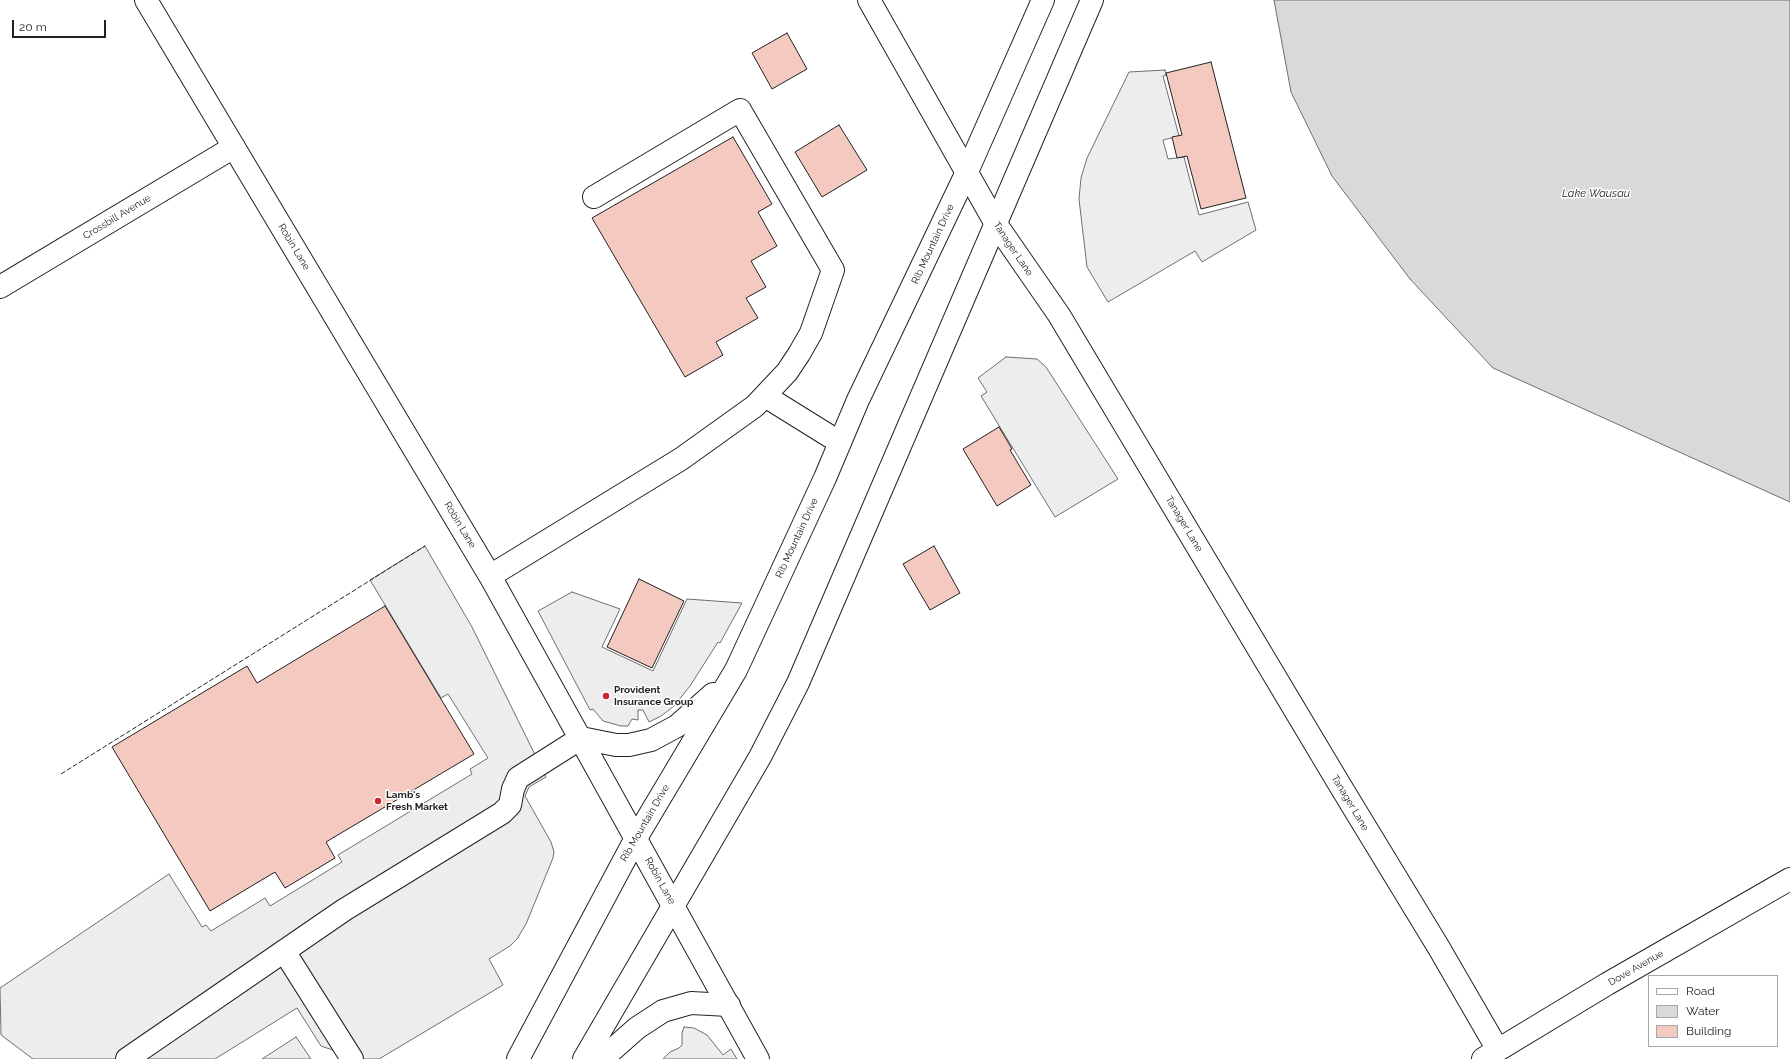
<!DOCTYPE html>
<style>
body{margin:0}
#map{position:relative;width:1790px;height:1059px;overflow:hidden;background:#fff;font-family:Raleway,sans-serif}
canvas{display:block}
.legend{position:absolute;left:1648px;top:975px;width:130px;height:72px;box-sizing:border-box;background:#fff;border:1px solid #a7a7a7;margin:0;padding:5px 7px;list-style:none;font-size:12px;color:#222}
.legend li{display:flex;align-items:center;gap:8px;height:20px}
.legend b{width:20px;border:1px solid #a7a7a7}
.scale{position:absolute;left:12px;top:20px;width:94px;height:18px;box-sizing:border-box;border:2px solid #222;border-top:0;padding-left:5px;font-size:12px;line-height:14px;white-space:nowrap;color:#222;-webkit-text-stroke:3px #fff;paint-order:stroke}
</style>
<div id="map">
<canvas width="1790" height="1059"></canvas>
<ul class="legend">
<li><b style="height:5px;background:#fff"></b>Road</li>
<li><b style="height:11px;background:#d9d9d9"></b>Water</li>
<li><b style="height:11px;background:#f3c9c0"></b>Building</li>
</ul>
<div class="scale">20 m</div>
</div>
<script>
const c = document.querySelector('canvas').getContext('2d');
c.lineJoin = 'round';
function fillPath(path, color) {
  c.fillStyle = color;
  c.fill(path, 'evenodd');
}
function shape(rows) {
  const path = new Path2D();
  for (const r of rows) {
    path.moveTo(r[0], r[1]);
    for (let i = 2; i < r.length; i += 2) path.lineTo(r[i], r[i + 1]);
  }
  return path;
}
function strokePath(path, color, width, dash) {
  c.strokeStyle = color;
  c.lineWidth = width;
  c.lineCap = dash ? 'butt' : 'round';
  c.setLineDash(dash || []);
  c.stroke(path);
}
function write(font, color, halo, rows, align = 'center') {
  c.font = font + ' Raleway,sans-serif';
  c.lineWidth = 3;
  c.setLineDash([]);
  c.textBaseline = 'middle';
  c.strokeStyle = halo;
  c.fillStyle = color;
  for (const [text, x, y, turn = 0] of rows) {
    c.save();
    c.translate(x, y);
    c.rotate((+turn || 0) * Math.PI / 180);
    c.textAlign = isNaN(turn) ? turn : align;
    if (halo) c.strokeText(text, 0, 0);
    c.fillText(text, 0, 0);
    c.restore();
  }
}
const parking = shape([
 [1165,70,1166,75,1163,76,1179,136,1163,140,1168,159,1184,157,1199,215,1248,202,1256,230,1202,262,1195,251,1108,302,1087,267,1079,199,1081,178,1087,158,1129,72,1165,70],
 [1006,357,1037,359,1046,367,1118,479,1055,517,981,396,987,392,978,378,1006,357],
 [425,546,472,627,546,777,529,787,525,796,551,842,554,852,553,858,526,924,517,939,510,946,489,959,503,985,379,1059,359,1059,321,1046,297,1008,215,1059,33,1059,1,1035,0,988,169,874,202,927,206,925,211,931,265,898,270,906,342,862,338,855,472,774,470,769,488,758,448,694,441,698,370,580,425,546],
 [572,592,620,609,602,647,653,671,687,599,742,603,720,643,718,642,690,686,674,706,661,716,649,722,643,710,638,710,638,720,632,719,628,726,621,726,603,721,593,709,590,710,538,611,572,592],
 [684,1027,694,1028,707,1035,723,1055,731,1049,737,1059,663,1059,670,1052,679,1048,682,1045,682,1033,684,1027],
 [296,1037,311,1059,262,1059,296,1037]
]);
fillPath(parking, '#ededed');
strokePath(parking, '#6f6f6f', 1);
const water = shape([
 [1274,0,1790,0,1790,502,1493,368,1410,279,1332,176,1291,92,1274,0]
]);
fillPath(water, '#d9d9d9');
strokePath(water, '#6f6f6f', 1);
const building = shape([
 [787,33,807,69,772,89,752,53,787,33],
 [1211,62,1246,198,1201,209,1187,156,1177,158,1172,137,1182,135,1166,73,1211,62],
 [839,125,867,170,822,197,795,152,839,125],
 [733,137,772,204,758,212,777,246,751,261,766,287,746,298,758,318,716,342,723,355,685,377,592,218,733,137],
 [999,427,1012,449,1010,450,1031,485,997,506,963,449,999,427],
 [934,546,960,593,930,610,903,564,934,546],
 [639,579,684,601,652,668,607,647,639,579],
 [385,606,474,754,326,842,335,858,285,888,275,872,210,911,112,747,247,666,257,683,385,606]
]);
fillPath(building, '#f3c9c0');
strokePath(building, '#222', 1);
const minor = shape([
 [146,0,490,576,758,1059],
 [869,0,996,224,1059,315,1341,787,1439,948,1498,1050],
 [0,287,234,147],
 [765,396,839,442],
 [490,576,681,459,755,406,787,372,799,354,811,333,833,270,740,110,594,197],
 [284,951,352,1059],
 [127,1059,344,910,502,813,510,805,513,789,518,778,581,738],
 [1483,1059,1607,984,1790,879]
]);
const major = shape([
 [581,738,616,745,629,745,651,740,677,726,713,694],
 [518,1059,636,838,736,670,825,478,858,400,966,174,1043,0],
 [584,1059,760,757,798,683,1092,0],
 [602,1059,637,1028,663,1011,691,1003,729,1005]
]);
strokePath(minor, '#222', 24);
strokePath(major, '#222', 24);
strokePath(minor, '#fff', 22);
strokePath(major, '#fff', 22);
strokePath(shape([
 [61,774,425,546]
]), '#222', 1, [5, 2]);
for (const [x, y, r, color] of [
 [606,696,4,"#c62828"],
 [378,801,4,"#c62828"]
]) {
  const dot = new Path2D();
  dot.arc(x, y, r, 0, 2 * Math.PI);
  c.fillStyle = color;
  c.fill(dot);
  strokePath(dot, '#fff', 1.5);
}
write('10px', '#222', '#fff', [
 ["Crossbill Avenue",117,217,-31],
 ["Rib Mountain Drive",933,244,-65],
 ["Robin Lane",294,247,59],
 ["Tanager Lane",1013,249,56],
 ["Tanager Lane",1184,524,59],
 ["Robin Lane",460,525,59],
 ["Rib Mountain Drive",797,538,-65],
 ["Tanager Lane",1350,803,59],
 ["Rib Mountain Drive",645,823,-60],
 ["Robin Lane",660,881,61],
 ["Dove Avenue",1636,968,-30]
]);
write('bold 10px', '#222', '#fff', [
 ["Provident",614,690],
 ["Insurance Group",614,702],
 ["Lamb's",386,795],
 ["Fresh Market",386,807]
], 'left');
write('italic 11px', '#222', '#fff', [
 ["Lake Wausau",1596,194]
]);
</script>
